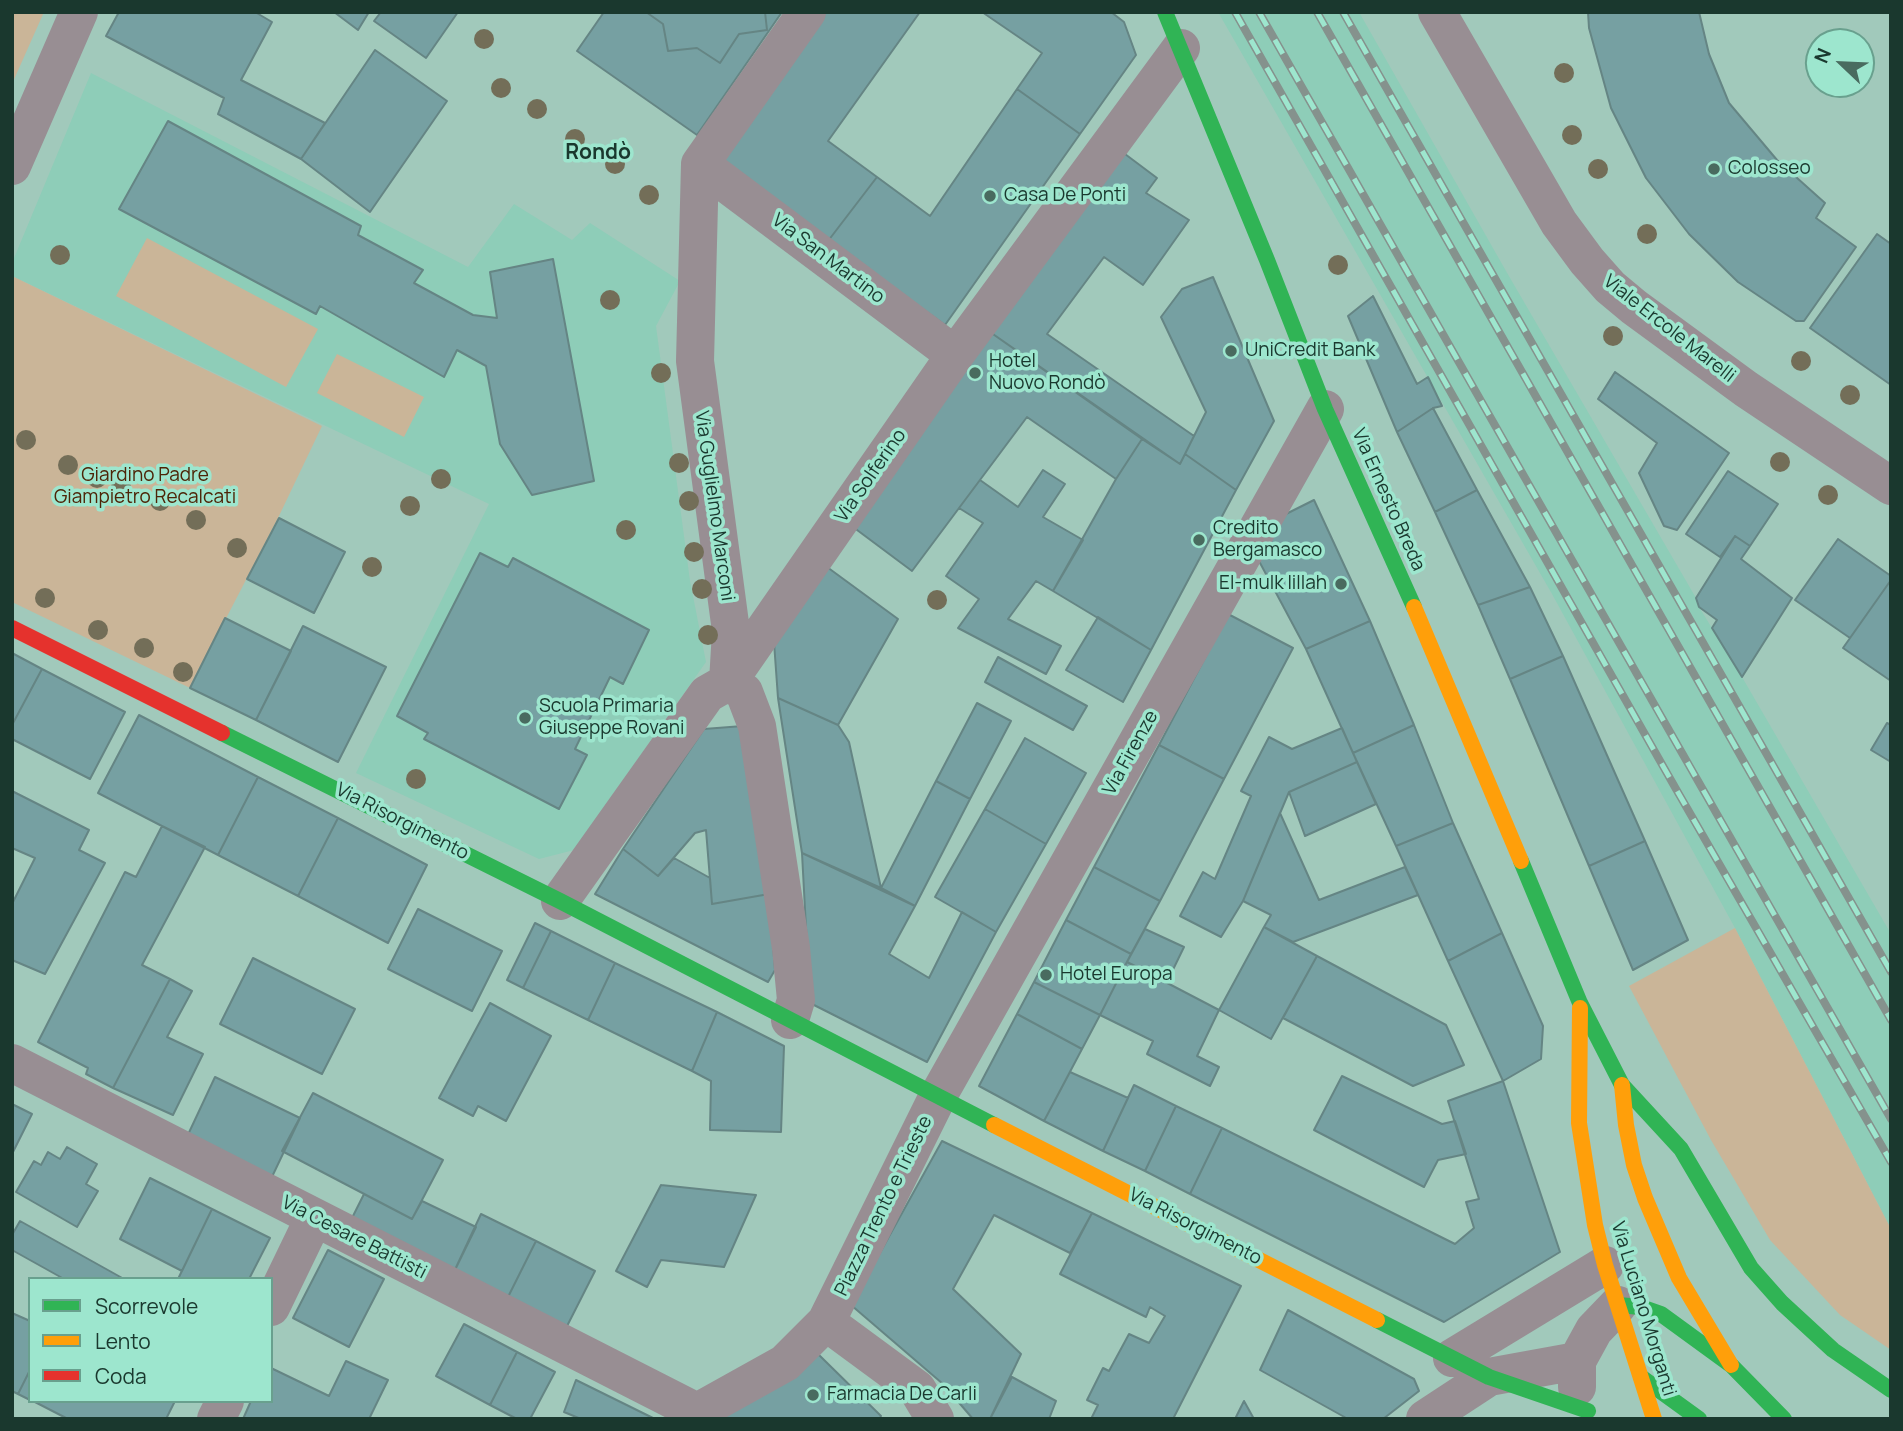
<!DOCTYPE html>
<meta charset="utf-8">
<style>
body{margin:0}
#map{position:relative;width:1903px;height:1431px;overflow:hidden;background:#a1c9bb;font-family:Manrope,sans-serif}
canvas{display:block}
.frame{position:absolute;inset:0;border:14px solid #1a382e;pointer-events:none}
.legend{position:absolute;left:28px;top:1277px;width:245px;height:126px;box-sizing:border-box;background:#9de6ce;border:2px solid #69a08e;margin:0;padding:9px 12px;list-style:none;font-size:21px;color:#1a382e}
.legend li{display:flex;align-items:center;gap:14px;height:35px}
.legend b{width:35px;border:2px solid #69a08e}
.north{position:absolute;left:1805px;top:28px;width:70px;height:70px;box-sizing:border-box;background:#9de6ce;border:2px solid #69a08e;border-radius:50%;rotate:293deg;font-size:19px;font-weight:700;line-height:28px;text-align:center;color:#1a382e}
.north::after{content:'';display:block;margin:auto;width:24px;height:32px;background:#496b5f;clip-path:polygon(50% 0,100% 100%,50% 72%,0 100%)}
</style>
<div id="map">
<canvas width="1903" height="1431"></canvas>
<div class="frame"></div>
<ul class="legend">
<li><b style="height:9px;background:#30b455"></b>Scorrevole</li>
<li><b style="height:9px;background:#ff9f0a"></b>Lento</li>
<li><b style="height:9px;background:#e5322d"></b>Coda</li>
</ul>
<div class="north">N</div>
</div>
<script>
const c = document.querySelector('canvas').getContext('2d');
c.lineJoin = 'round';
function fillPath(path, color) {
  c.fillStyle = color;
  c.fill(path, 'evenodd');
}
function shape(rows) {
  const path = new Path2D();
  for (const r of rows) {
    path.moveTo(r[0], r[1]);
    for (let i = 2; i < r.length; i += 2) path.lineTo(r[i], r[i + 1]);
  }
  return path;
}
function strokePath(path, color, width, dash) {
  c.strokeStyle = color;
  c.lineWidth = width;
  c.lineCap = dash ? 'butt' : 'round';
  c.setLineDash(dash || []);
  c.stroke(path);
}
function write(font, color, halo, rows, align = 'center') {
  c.font = font + ' Manrope,sans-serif';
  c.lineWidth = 7;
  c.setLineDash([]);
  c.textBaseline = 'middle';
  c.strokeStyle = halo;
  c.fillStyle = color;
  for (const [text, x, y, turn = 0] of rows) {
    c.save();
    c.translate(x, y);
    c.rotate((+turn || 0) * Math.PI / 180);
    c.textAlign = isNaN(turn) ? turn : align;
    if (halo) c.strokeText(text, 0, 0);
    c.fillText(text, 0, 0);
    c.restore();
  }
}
fillPath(shape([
 [1218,12,1359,12,1506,271,1696,598,1699,607,1742,677,1891,934,1891,1229,1735,928,1552,594],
 [91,73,468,267,514,204,572,240,590,223,680,281,656,326,690,581,706,662,574,850,539,859,356,773,489,504,12,276,12,263]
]), '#8ecdb8');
fillPath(shape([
 [12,12,44,12,12,84],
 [147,238,318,329,286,387,116,296],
 [12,276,322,426,278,518,190,688,12,602],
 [337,354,424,397,404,437,317,393],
 [1735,928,1891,1229,1891,1350,1840,1315,1770,1240,1711,1140,1629,986]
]), '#cab598');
const building = shape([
 [119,12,255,12,272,22,241,80,325,123,301,159,218,114,224,98,106,36,119,12],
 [334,12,369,12,358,30,334,12],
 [381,12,458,12,426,58,374,21,381,12],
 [604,12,646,12,663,24,668,51,697,48,720,63,739,34,767,30,765,12,782,12,697,135,577,51,604,12],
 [646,12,765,12,767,30,739,34,720,63,697,48,668,51,663,24,646,12],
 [825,12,920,12,828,141,877,177,828,241,717,161,825,12],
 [982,12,1111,12,1124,22,1136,55,1080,134,1017,89,1042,53,982,12],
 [1588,12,1699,12,1709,54,1729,103,1777,160,1825,203,1816,218,1856,247,1804,321,1796,321,1738,282,1689,234,1646,178,1611,108,1589,28,1588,12],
 [375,50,447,101,370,212,301,159,375,50],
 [1017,89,1080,134,945,325,828,241,877,177,930,216,1017,89],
 [168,121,361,226,358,235,423,270,414,283,473,315,497,318,490,272,553,259,594,481,532,495,500,444,486,366,457,350,444,377,320,306,316,314,119,209,168,121],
 [1121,151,1157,178,1146,193,1189,220,1143,285,1104,257,1047,334,1194,436,1180,464,990,332,1121,151],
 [1877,234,1891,244,1891,385,1810,328,1877,234],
 [1213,277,1274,421,1236,490,1185,454,1206,412,1161,317,1182,289,1213,277],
 [1373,296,1417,384,1428,377,1442,406,1433,408,1397,432,1348,316,1373,296],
 [990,332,1142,439,1116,479,1027,417,912,571,849,524,990,332],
 [1615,372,1729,453,1677,530,1664,526,1639,473,1657,443,1598,399,1615,372],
 [1433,408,1477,490,1435,512,1397,432,1433,408],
 [1142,439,1180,464,1185,454,1236,490,1151,650,1053,591,1116,479,1142,439],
 [1043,470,1065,484,1043,517,1083,540,1053,591,1036,581,1008,619,1061,646,1046,674,958,628,979,599,946,576,983,523,959,508,980,480,1018,507,1043,470],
 [1728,471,1778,504,1750,546,1735,536,1720,557,1686,534,1728,471],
 [1477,490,1530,587,1478,605,1435,512,1477,490],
 [1314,500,1370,621,1306,649,1259,561,1284,515,1314,500],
 [279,518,345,552,314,613,247,579,279,518],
 [1735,536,1750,546,1741,559,1792,598,1742,677,1712,628,1717,620,1699,607,1696,598,1735,536],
 [1838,539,1891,576,1891,580,1850,638,1795,600,1838,539],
 [480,553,508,567,513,558,649,630,623,684,610,677,575,749,587,755,559,809,424,739,428,733,397,716,480,553],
 [827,567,898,619,838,725,778,698,774,642,827,567],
 [1891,580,1891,681,1843,648,1891,580],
 [1530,587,1563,656,1510,679,1478,605,1530,587],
 [1228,614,1293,648,1224,779,1159,745,1228,614],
 [1098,617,1151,650,1123,702,1066,670,1098,617],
 [225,618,291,651,256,720,190,688,225,618],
 [1370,621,1414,725,1353,753,1306,649,1370,621],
 [303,626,386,667,338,762,256,720,303,626],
 [12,653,42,669,12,725,12,653],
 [1563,656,1645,841,1589,866,1510,679,1563,656],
 [998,657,1087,706,1073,730,985,682,998,657],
 [42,669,125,712,90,779,12,739,12,725,42,669],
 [778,698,838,725,849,742,881,888,802,853,778,698],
 [977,703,1011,721,970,799,936,781,977,703],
 [139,715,258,777,218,855,98,793,139,715],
 [1887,723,1891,725,1891,762,1871,750,1887,723],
 [1414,725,1453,823,1396,846,1353,753,1414,725],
 [743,726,769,894,712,904,706,830,695,833,658,876,623,849,704,729,743,726],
 [1342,728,1357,762,1289,792,1243,901,1221,937,1180,916,1203,872,1215,879,1251,796,1241,791,1269,737,1292,749,1342,728],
 [1025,738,1086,773,1046,844,985,809,1025,738],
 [1159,745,1224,779,1160,901,1094,867,1159,745],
 [1357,762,1376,804,1305,836,1289,792,1357,762],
 [258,777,338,818,298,896,218,855,258,777],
 [936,781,970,799,915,906,881,888,936,781],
 [12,791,89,830,79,850,105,863,45,974,12,960,12,904,35,858,12,848,12,791],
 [985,809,1046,844,996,932,935,897,985,809],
 [1280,813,1319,900,1405,867,1418,895,1293,942,1264,927,1271,915,1243,901,1280,813],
 [338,818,427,865,388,943,298,896,338,818],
 [1453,823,1502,933,1448,961,1396,846,1453,823],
 [162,826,205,847,142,965,170,979,113,1088,86,1074,88,1068,38,1042,125,872,136,877,162,826],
 [1645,841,1688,940,1633,970,1589,866,1645,841],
 [623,849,658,876,674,858,710,878,712,904,769,894,775,970,768,982,595,894,623,849],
 [802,853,915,906,889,954,929,978,962,912,996,932,927,1062,810,1003,802,853],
 [1094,867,1160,901,1131,954,1066,920,1094,867],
 [418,909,502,951,472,1011,388,969,418,909],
 [1066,920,1131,954,1100,1015,1034,982,1066,920],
 [535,923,551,931,523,988,507,980,535,923],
 [1264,927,1317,956,1271,1039,1219,1010,1264,927],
 [1145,929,1184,947,1167,982,1127,962,1145,929],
 [551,931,615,963,588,1020,523,988,551,931],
 [1502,933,1543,1026,1541,1059,1503,1081,1448,961,1502,933],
 [1317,956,1446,1025,1464,1065,1413,1086,1283,1018,1317,956],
 [253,958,355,1009,322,1074,220,1024,253,958],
 [1127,962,1219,1010,1197,1056,1219,1067,1210,1086,1147,1054,1153,1041,1100,1015,1127,962],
 [615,963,717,1012,692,1071,588,1020,615,963],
 [170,979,192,991,167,1037,203,1054,173,1115,113,1088,170,979],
 [1034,982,1100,1015,1082,1049,1017,1014,1034,982],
 [490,1003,551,1036,506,1121,478,1106,473,1116,439,1098,490,1003],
 [717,1012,784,1046,781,1132,710,1130,711,1081,692,1071,717,1012],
 [1017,1014,1082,1049,1044,1121,979,1086,1017,1014],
 [1070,1072,1128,1098,1103,1151,1044,1121,1070,1072],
 [1342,1076,1442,1124,1455,1121,1466,1154,1438,1160,1424,1187,1314,1130,1342,1076],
 [215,1077,300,1118,270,1181,185,1141,215,1077],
 [1503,1081,1560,1252,1444,1322,1190,1194,1222,1128,1455,1244,1474,1228,1466,1202,1479,1199,1448,1101,1503,1081],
 [1134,1085,1176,1106,1145,1171,1103,1151,1134,1085],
 [313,1093,443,1160,412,1219,282,1151,313,1093],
 [12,1104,32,1114,12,1154,12,1104],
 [1176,1106,1222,1128,1190,1194,1145,1171,1176,1106],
 [942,1141,1092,1213,1070,1253,994,1215,953,1289,1021,1354,990,1419,973,1419,943,1384,851,1305,942,1141],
 [67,1147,97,1164,86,1184,98,1191,77,1227,16,1192,34,1161,41,1165,48,1152,60,1159,67,1147],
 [150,1178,212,1209,182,1271,120,1239,150,1178],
 [661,1185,756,1195,724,1267,661,1260,647,1287,616,1271,661,1185],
 [364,1194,412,1219,422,1201,476,1227,452,1276,348,1226,364,1194],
 [212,1209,270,1238,249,1279,178,1279,212,1209],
 [1092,1213,1241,1286,1173,1419,1091,1419,1098,1405,1087,1400,1103,1368,1109,1371,1129,1334,1149,1343,1165,1316,1150,1307,1146,1317,1060,1274,1092,1213],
 [481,1214,536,1241,505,1303,452,1276,481,1214],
 [20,1221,124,1279,64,1279,12,1250,12,1235,20,1221],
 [536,1241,595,1271,564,1332,505,1303,536,1241],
 [328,1250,384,1279,349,1347,293,1318,328,1250],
 [1288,1310,1414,1379,1419,1391,1383,1419,1348,1419,1260,1370,1288,1310],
 [12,1313,30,1321,30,1370,18,1394,12,1391,12,1313],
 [464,1324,517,1352,490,1405,436,1376,464,1324],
 [517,1352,555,1372,530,1419,517,1419,490,1405,517,1352],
 [817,1353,881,1416,879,1419,721,1419,817,1353],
 [346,1361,388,1380,369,1419,243,1419,251,1401,271,1401,271,1368,329,1396,346,1361],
 [30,1370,30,1400,18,1394,30,1370],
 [1012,1377,1056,1401,1049,1419,990,1419,1012,1377],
 [576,1380,655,1419,581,1419,564,1412,576,1380],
 [33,1401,175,1401,166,1419,68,1419,33,1401],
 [1244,1401,1254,1419,1235,1419,1244,1401]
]);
fillPath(building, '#76a0a2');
strokePath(building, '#658584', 2);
strokePath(shape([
 [1437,12,1559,223,1587,261,1610,287,1634,307,1746,389,1891,486],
 [700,164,955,355],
 [12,166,79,12],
 [728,682,731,631,695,361,700,164,807,12],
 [728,682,744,692,757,726,791,948,796,1000,790,1020],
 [560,901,707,694,728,682,955,355,1181,48],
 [12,1063,697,1412],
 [271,1307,314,1218],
 [826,1322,917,1389,935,1419],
 [1452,1358,1605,1265],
 [1577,1387,1577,1361,1594,1330,1618,1305],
 [697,1412,785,1363,826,1322,938,1096,1325,409],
 [216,1419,225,1401],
 [1425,1419,1489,1377,1577,1361]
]), '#988e93', 38);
strokePath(shape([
 [1165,12,1267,260,1325,409,1414,607],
 [222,733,560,901,994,1125],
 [1521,861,1580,1003,1622,1085,1681,1149,1751,1268,1782,1303,1833,1350,1891,1390],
 [1618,1305,1641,1307,1661,1314,1731,1365,1784,1419],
 [1377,1320,1489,1377,1588,1411],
 [1641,1377,1699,1419]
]), '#30b455', 16);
strokePath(shape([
 [1414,607,1521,861],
 [1580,1008,1579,1123,1595,1225,1605,1265,1654,1419],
 [1622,1085,1626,1125,1634,1165,1645,1198,1679,1278,1731,1365],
 [994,1125,1377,1320]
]), '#ff9f0a', 16);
strokePath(shape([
 [12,628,222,733]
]), '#e5322d', 16);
const rail = shape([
 [1235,12,1676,789,1891,1162],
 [1259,12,1891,1119],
 [1317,12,1891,1020],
 [1343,12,1891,972]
]);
strokePath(rail, '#85928d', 8);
strokePath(rail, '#9de6ce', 5, [16]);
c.fillStyle = '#736e58';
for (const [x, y] of [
 [484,39],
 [1564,73],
 [501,88],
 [537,109],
 [1572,135],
 [575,139],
 [615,164],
 [1598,169],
 [649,195],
 [1647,234],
 [60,255],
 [1338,265],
 [610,300],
 [1613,336],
 [1801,361],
 [661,373],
 [1850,395],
 [26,440],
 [1780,462],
 [679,463],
 [68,465],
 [97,478],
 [441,479],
 [121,487],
 [1828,495],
 [160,501],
 [689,501],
 [410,506],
 [196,520],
 [626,530],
 [237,548],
 [694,552],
 [372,567],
 [702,589],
 [45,598],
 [937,600],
 [98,630],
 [708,635],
 [144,648],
 [183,672],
 [416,779]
]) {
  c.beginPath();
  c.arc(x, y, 10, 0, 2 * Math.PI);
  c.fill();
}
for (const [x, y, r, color] of [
 [1714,169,7,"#496b5f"],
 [990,196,7,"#496b5f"],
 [1231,351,7,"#496b5f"],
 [975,373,7,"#496b5f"],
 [1199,540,7,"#496b5f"],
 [1341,584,7,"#496b5f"],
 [525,718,7,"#496b5f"],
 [1046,975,7,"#496b5f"],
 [813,1395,7,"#496b5f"]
]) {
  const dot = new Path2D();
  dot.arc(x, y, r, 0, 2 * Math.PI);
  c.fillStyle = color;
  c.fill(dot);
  strokePath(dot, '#9de6ce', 2.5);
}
write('19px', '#1a382e', '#9de6ce', [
 ["Colosseo",1728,169],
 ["Casa De Ponti",1004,196],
 ["UniCredit Bank",1245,351],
 ["Hotel",989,362],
 ["Nuovo Rondò",989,384],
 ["Credito",1213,529],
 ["Bergamasco",1213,551],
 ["El-mulk lillah",1327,584,"right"],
 ["Scuola Primaria",539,707],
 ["Giuseppe Rovani",539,729],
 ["Hotel Europa",1060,975],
 ["Farmacia De Carli",827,1395]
], 'left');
write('19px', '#1a382e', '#9de6ce', [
 ["Via San Martino",828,259,37],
 ["Viale Ercole Marelli",1669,329,38],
 ["Via Solferino",871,476,-55],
 ["Via Ernesto Breda",1388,500,66],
 ["Via Guglielmo Marconi",714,506,82],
 ["Via Firenze",1131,753,-61],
 ["Via Risorgimento",402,822,27],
 ["Piazza Trento e Trieste",884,1206,-64],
 ["Via Risorgimento",1195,1227,27],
 ["Via Cesare Battisti",354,1238,27],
 ["Via Luciano Morganti",1643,1309,73]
]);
write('19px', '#4d2407', '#9de6ce', [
 ["Giardino Padre",145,476],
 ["Giampietro Recalcati",145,498]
]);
write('bold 21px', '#1a382e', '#9de6ce', [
 ["Rondò",598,153]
]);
</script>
